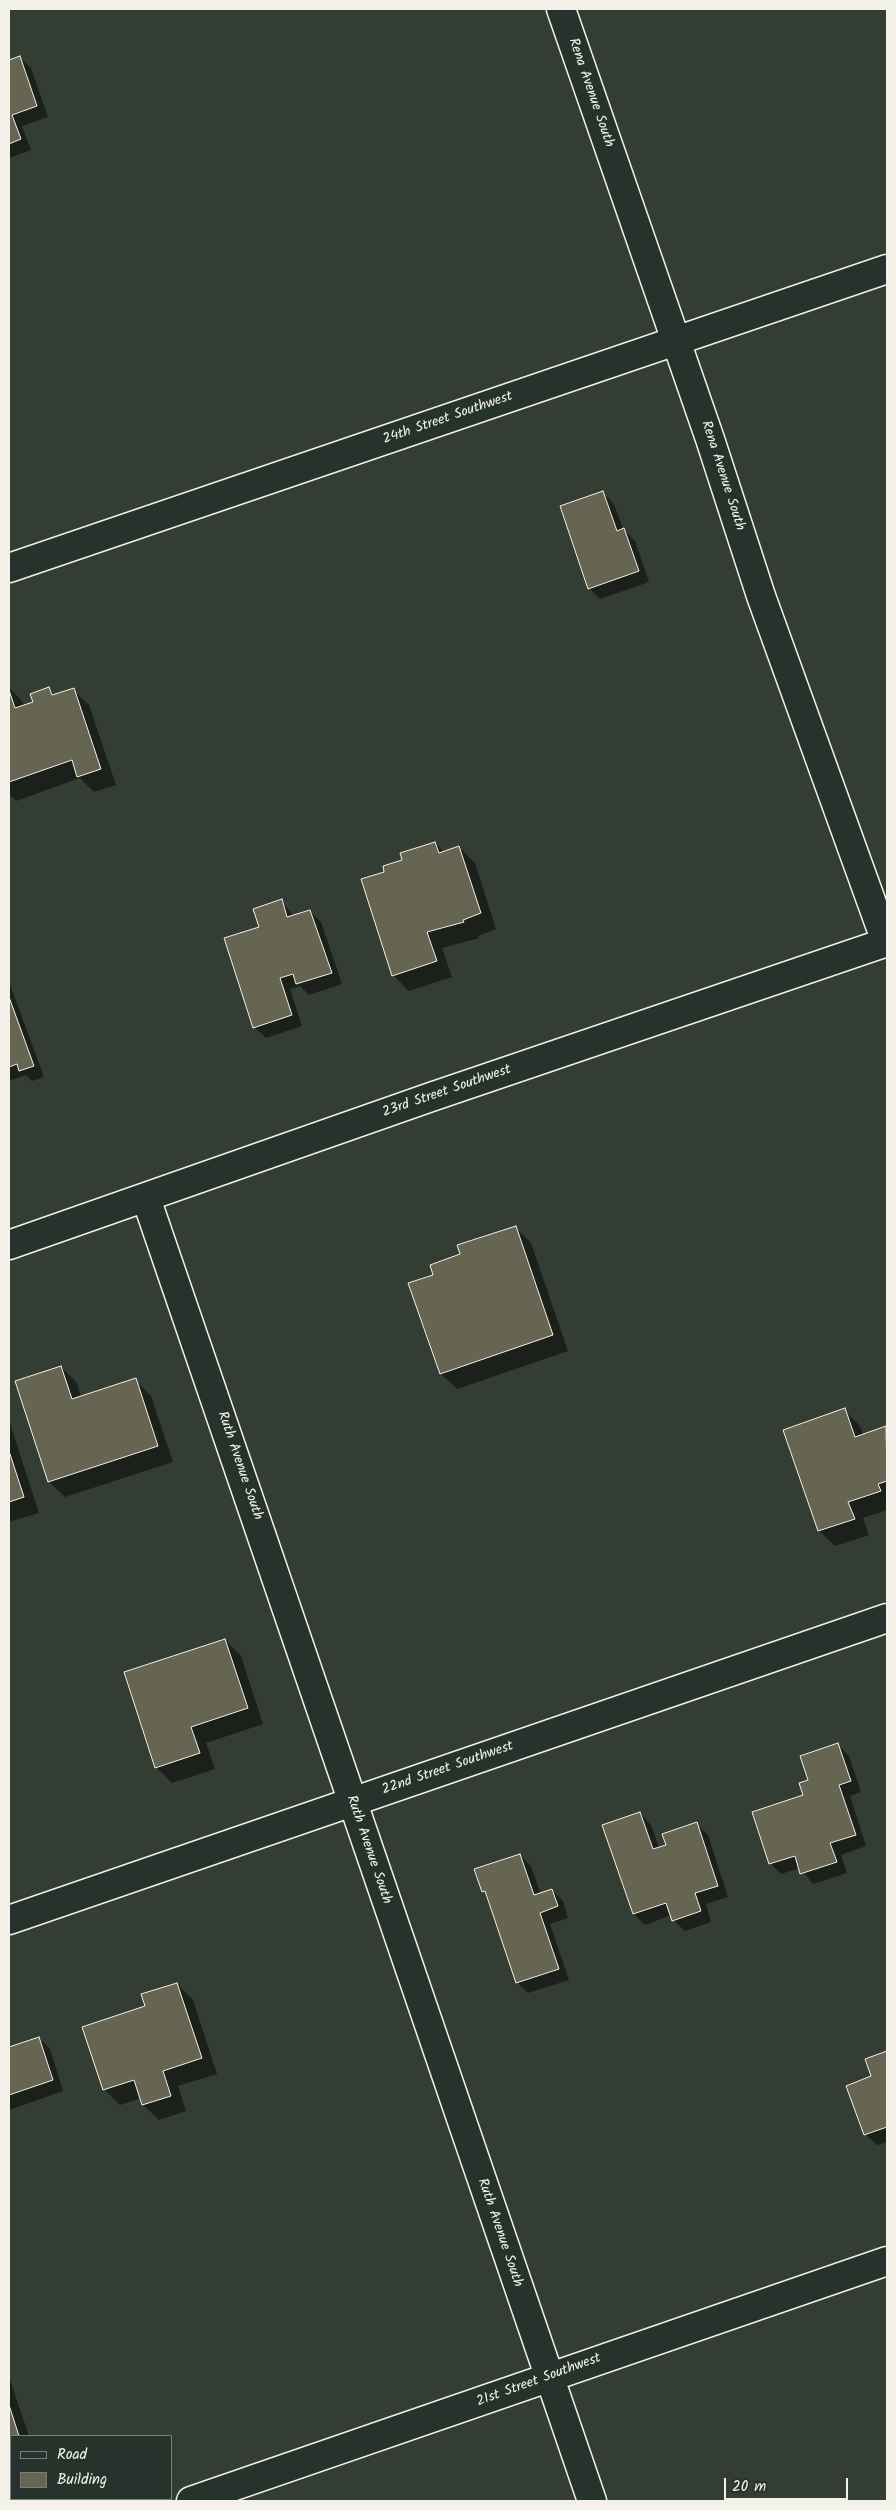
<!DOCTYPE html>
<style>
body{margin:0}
#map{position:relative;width:896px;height:2510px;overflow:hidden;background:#333d34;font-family:Kalam,sans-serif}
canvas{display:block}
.frame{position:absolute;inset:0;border:10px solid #f4f1e8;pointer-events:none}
.legend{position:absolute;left:10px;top:2435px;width:162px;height:65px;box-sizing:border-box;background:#26332d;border:1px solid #787f78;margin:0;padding:6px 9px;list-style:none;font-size:15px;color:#f4f1e8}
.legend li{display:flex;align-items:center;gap:10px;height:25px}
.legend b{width:25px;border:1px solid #787f78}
.scale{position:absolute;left:724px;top:2478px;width:124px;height:22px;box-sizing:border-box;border:2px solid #f4f1e8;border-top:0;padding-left:6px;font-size:15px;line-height:18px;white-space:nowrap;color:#f4f1e8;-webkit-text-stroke:4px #26332d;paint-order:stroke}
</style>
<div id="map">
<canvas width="896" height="2510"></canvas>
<div class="frame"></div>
<ul class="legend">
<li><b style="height:6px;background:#26332d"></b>Road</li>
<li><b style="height:14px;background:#666551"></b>Building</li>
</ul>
<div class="scale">20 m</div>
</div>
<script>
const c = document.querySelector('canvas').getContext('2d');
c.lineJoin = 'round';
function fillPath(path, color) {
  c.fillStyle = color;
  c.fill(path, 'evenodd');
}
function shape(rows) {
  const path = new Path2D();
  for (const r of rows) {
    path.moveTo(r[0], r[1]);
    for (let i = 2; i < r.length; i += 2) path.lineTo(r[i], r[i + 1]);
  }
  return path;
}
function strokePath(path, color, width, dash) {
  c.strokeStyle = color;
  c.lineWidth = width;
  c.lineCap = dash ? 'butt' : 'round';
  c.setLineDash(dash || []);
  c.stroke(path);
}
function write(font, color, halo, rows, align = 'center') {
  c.font = font + ' Kalam,sans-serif';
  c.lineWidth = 4.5;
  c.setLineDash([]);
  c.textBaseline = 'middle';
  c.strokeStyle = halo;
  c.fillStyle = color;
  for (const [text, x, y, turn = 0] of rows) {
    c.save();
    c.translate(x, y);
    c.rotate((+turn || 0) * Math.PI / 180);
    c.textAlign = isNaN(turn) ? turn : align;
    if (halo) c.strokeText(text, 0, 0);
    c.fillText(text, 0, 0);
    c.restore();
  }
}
fillPath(shape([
 [19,57,31,68,48,117,22,126,31,150,9,158,9,61],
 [603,493,614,504,623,529,635,541,649,582,600,599,589,588],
 [9,688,22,701,24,706,34,703,49,689,55,695,73,690,89,705,116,785,94,792,80,778,16,801,9,794],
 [435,843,444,852,459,847,475,863,496,929,478,936,479,938,442,948,452,977,409,991,394,976,362,880,386,873],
 [281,901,294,916,310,911,321,922,342,984,309,995,300,986,290,989,302,1026,266,1038,254,1027,260,927],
 [9,982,44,1077,32,1081,26,1075,9,1081],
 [515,1227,531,1243,568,1351,457,1389,441,1374,435,1276,462,1254],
 [61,1367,77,1383,81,1397,135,1380,151,1396,173,1462,65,1497,49,1482],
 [844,1410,860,1426,863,1435,885,1427,887,1429,887,1510,863,1518,869,1535,835,1546,819,1531],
 [9,1420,39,1513,9,1522],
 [225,1640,241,1656,263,1724,206,1743,215,1769,172,1783,156,1767],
 [838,1745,849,1756,861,1792,850,1796,866,1846,841,1855,847,1873,813,1884,800,1868,781,1874,770,1863,805,1796,809,1781],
 [640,1813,651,1825,659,1848,668,1846,697,1824,708,1835,728,1897,706,1904,711,1922,685,1931,673,1920,672,1915,645,1925,634,1914,603,1825],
 [520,1855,531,1866,541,1894,552,1890,563,1901,568,1918,550,1924,569,1980,528,1993,517,1982,488,1896,483,1891],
 [177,1984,193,2000,217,2074,178,2086,186,2111,159,2120,143,2105,141,2098,120,2105,104,2089,147,2007],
 [39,2038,50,2049,63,2091,9,2110,9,2048],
 [887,2052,887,2142,877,2145,865,2134,873,2077,866,2060],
 [9,2377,29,2436,11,2436,11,2474,9,2475]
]), '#0007');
const building = shape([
 [20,56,37,106,12,115,21,139,9,144,9,60,20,56],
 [603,491,617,531,624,528,639,571,588,589,560,506,603,491],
 [49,687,52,695,74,688,101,769,77,777,72,760,9,782,9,690,15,708,33,702,30,694,49,687],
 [435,842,439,853,459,846,481,913,463,920,464,922,427,932,437,961,392,976,361,879,384,872,383,866,402,860,400,853,435,842],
 [282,899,287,917,310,910,332,973,296,984,293,974,280,978,292,1015,253,1028,224,938,259,927,253,909,282,899],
 [9,997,34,1066,19,1071,17,1064,9,1067,9,997],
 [516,1226,553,1335,440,1374,408,1283,433,1275,430,1265,460,1254,457,1245,516,1226],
 [61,1366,72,1399,136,1378,158,1446,48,1482,15,1381,61,1366],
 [845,1408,855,1437,886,1426,887,1481,878,1484,881,1491,848,1502,855,1519,818,1531,783,1430,845,1408],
 [9,1451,24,1497,9,1502,9,1451],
 [225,1639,248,1708,191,1727,200,1753,155,1768,124,1672,225,1639],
 [838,1743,851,1781,839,1785,856,1835,830,1843,837,1862,800,1874,795,1856,769,1864,752,1812,803,1795,799,1783,808,1780,800,1756,838,1743],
 [640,1812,653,1849,666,1845,662,1834,697,1822,718,1886,695,1893,701,1911,672,1921,666,1903,633,1914,602,1825,640,1812],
 [520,1854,534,1895,552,1889,558,1906,540,1913,559,1969,516,1983,485,1891,482,1892,474,1869,520,1854],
 [177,1983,202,2058,163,2071,171,2096,142,2105,134,2080,103,2090,82,2027,145,2006,141,1994,177,1983],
 [39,2037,53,2080,9,2095,9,2047,39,2037],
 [887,2051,887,2127,864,2135,846,2086,871,2076,865,2059,887,2051],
 [9,2405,19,2436,11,2436,11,2453,9,2454,9,2405]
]);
fillPath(building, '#666551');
strokePath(building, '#f4f1e8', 1);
const minor = shape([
 [561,9,710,439,761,596,886,942],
 [9,568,887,269],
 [146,1198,592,2501],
 [9,1245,431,1097,887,942],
 [9,1920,887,1618],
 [191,2501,887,2261]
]);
strokePath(minor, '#f4f1e8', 31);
strokePath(minor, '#26332d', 28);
write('14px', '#f4f1e8', '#26332d', [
 ["Rena Avenue South",590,93,71],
 ["24th Street Southwest",448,419,-19],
 ["Rena Avenue South",722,476,72],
 ["23rd Street Southwest",447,1092,-19],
 ["Ruth Avenue South",239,1466,71],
 ["22nd Street Southwest",448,1769,-19],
 ["Ruth Avenue South",368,1850,71],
 ["Ruth Avenue South",499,2233,71],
 ["21st Street Southwest",539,2381,-20]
]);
</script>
